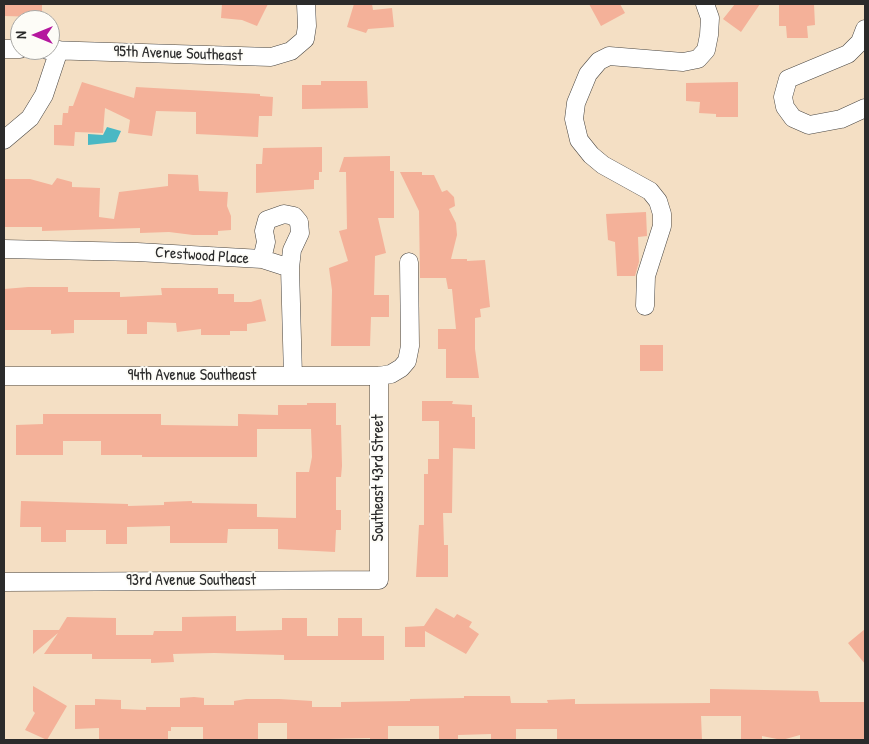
<!DOCTYPE html>
<style>
body{margin:0}
#map{position:relative;width:869px;height:744px;overflow:hidden;background:#f4dfc4;font-family:"Patrick Hand",sans-serif}
canvas{display:block}
.frame{position:absolute;inset:0;border:5px solid #2b2b2b;pointer-events:none}
.north{position:absolute;left:10px;top:10px;width:50px;height:50px;box-sizing:border-box;background:#fdfcf7;border:1px solid #a9a8a5;border-radius:50%;rotate:270deg;font-size:14px;font-weight:700;line-height:20px;text-align:center;color:#2b2b2b}
.north::after{content:'';display:block;margin:auto;width:18px;height:22px;background:#b5179e;clip-path:polygon(50% 0,100% 100%,50% 72%,0 100%)}
</style>
<div id="map">
<canvas width="869" height="744"></canvas>
<div class="frame"></div>
<div class="north">N</div>
</div>
<script>
const c = document.querySelector('canvas').getContext('2d');
c.lineJoin = 'round';
function fillPath(path, color) {
  c.fillStyle = color;
  c.fill(path, 'evenodd');
}
function shape(rows) {
  const path = new Path2D();
  for (const r of rows) {
    path.moveTo(r[0], r[1]);
    for (let i = 2; i < r.length; i += 2) path.lineTo(r[i], r[i + 1]);
  }
  return path;
}
function strokePath(path, color, width, dash) {
  c.strokeStyle = color;
  c.lineWidth = width;
  c.lineCap = dash ? 'butt' : 'round';
  c.setLineDash(dash || []);
  c.stroke(path);
}
function write(font, color, halo, rows, align = 'center') {
  c.font = font + ' "Patrick Hand",sans-serif';
  c.lineWidth = 4;
  c.setLineDash([]);
  c.textBaseline = 'middle';
  c.strokeStyle = halo;
  c.fillStyle = color;
  for (const [text, x, y, turn = 0] of rows) {
    c.save();
    c.translate(x, y);
    c.rotate((+turn || 0) * Math.PI / 180);
    c.textAlign = isNaN(turn) ? turn : align;
    if (halo) c.strokeText(text, 0, 0);
    c.fillText(text, 0, 0);
    c.restore();
  }
}
fillPath(shape([
 [107,127,121,131,116,142,88,145,88,134,103,135]
]), '#4ab8c4');
fillPath(shape([
 [4,4,42,4,42,17,4,16],
 [222,4,268,4,257,26,242,20,221,18],
 [354,4,372,4,373,10,392,8,394,27,368,29,366,33,347,27],
 [589,4,620,4,625,13,601,26],
 [735,4,760,4,741,32,723,19],
 [779,4,814,4,815,25,807,26,808,38,787,38,786,26,779,26],
 [321,81,367,81,368,108,302,109,302,85,321,85],
 [82,82,134,98,136,87,260,94,260,96,273,97,272,116,259,116,258,137,196,134,196,112,156,111,152,136,128,133,130,120,105,108,103,133,75,132,74,146,54,145,54,125,62,125,63,113,68,113,69,106,73,106],
 [738,82,738,117,716,117,716,114,699,113,700,102,686,101,686,83],
 [322,147,322,172,319,172,319,180,314,180,314,189,256,193,256,164,262,164,263,148],
 [390,156,390,171,394,171,394,218,378,218,386,253,375,256,374,295,389,295,389,317,371,317,370,346,331,346,332,290,329,268,348,261,339,231,347,229,346,172,339,172,344,157],
 [400,172,422,172,422,175,434,175,442,192,447,190,454,197,455,206,449,209,456,223,457,235,451,259,467,259,467,261,485,260,490,307,480,309,481,317,475,318,475,349,479,378,446,378,446,349,438,349,438,329,456,329,452,289,448,289,446,278,420,278,419,211],
 [168,174,198,175,199,191,228,192,227,206,231,216,231,230,218,231,218,235,193,235,169,232,140,233,140,228,42,231,42,227,4,227,4,179,30,179,52,185,57,178,72,182,72,187,100,188,99,217,114,219,119,192,168,186],
 [646,212,647,236,638,237,639,262,635,276,617,276,615,242,608,240,606,214],
 [28,287,68,287,68,292,120,292,120,297,162,295,161,288,218,288,218,294,234,294,234,302,251,302,261,299,266,321,247,324,247,331,230,331,230,335,201,335,201,329,177,332,176,323,147,322,147,334,127,334,127,320,74,320,74,333,51,334,51,330,4,330,4,289],
 [640,345,663,345,663,371,640,371],
 [422,401,453,401,452,404,472,405,472,417,475,417,475,449,453,448,452,513,443,513,444,545,448,545,448,577,416,577,419,525,424,525,424,474,428,474,428,459,439,459,439,421,422,421],
 [307,403,336,403,336,425,341,425,342,466,341,477,336,477,336,510,341,510,341,530,336,530,335,552,278,549,278,529,228,529,227,543,170,543,170,526,127,527,127,544,106,544,106,530,66,530,66,542,41,542,41,527,20,527,21,501,128,504,128,506,164,505,164,502,192,501,192,503,257,504,257,517,296,518,296,472,309,472,312,457,311,429,257,429,257,457,142,457,142,455,101,455,101,441,63,441,63,455,16,455,16,425,43,424,43,414,161,414,161,425,238,426,238,414,278,415,278,405,307,405],
 [436,608,454,618,457,614,472,622,469,627,479,634,466,654,425,631,425,647,405,647,405,627,424,626],
 [236,616,236,631,282,630,282,618,307,618,307,636,338,636,338,618,362,618,362,636,384,636,384,660,284,660,284,655,214,653,173,654,174,662,151,663,151,659,92,659,92,654,44,654,58,633,33,654,33,630,59,630,67,617,116,618,116,635,153,635,154,631,182,631,182,617],
 [865,629,865,664,848,643],
 [33,686,67,706,47,740,25,730,35,713,33,711],
 [710,689,818,691,820,702,865,702,865,740,800,740,800,735,782,740,762,736,762,740,741,740,741,716,701,716,702,740,557,740,557,729,516,729,516,740,491,740,491,734,458,735,458,740,439,740,439,726,388,726,388,740,370,740,370,738,287,740,287,723,258,723,258,740,203,740,203,727,171,727,171,731,168,731,168,740,99,740,99,728,75,729,75,705,95,705,95,699,121,700,121,709,146,710,146,707,180,707,180,698,194,697,204,698,204,705,234,705,234,701,246,699,279,699,312,701,312,707,341,707,341,702,410,701,410,699,464,698,464,696,510,696,511,703,548,703,547,700,575,699,575,704,710,703]
]), '#f4b199');
const minor = shape([
 [865,29,860,42,848,54,788,79,783,97,785,107,793,118,809,125,841,119,865,108],
 [4,49,20,49],
 [47,50,271,57,291,51,305,39,307,26,306,4],
 [4,140,30,118,44,95,59,50],
 [4,249,137,252,262,259,290,268,293,376],
 [262,259,266,242,264,231,267,220,284,214,294,216,299,222,300,233,292,250,290,268],
 [645,306,646,276,662,226,662,214,658,201,650,191,603,165,591,155,579,140,574,119,576,103,588,74,599,61,609,56,683,62,698,59,706,50,709,35,710,18,705,4],
 [4,376,379,376,391,374,401,368,407,361,410,346,409,262],
 [4,582,379,580,379,376]
]);
strokePath(minor, '#494642', 19);
strokePath(minor, '#fff', 18);
write('16px', '#2b2b2b', '#fdfcf7', [
 ["95th Avenue Southeast",178,54,2],
 ["Crestwood Place",202,256,4],
 ["94th Avenue Southeast",192,376],
 ["Southeast 43rd Street",379,478,-90],
 ["93rd Avenue Southeast",191,581]
]);
</script>
